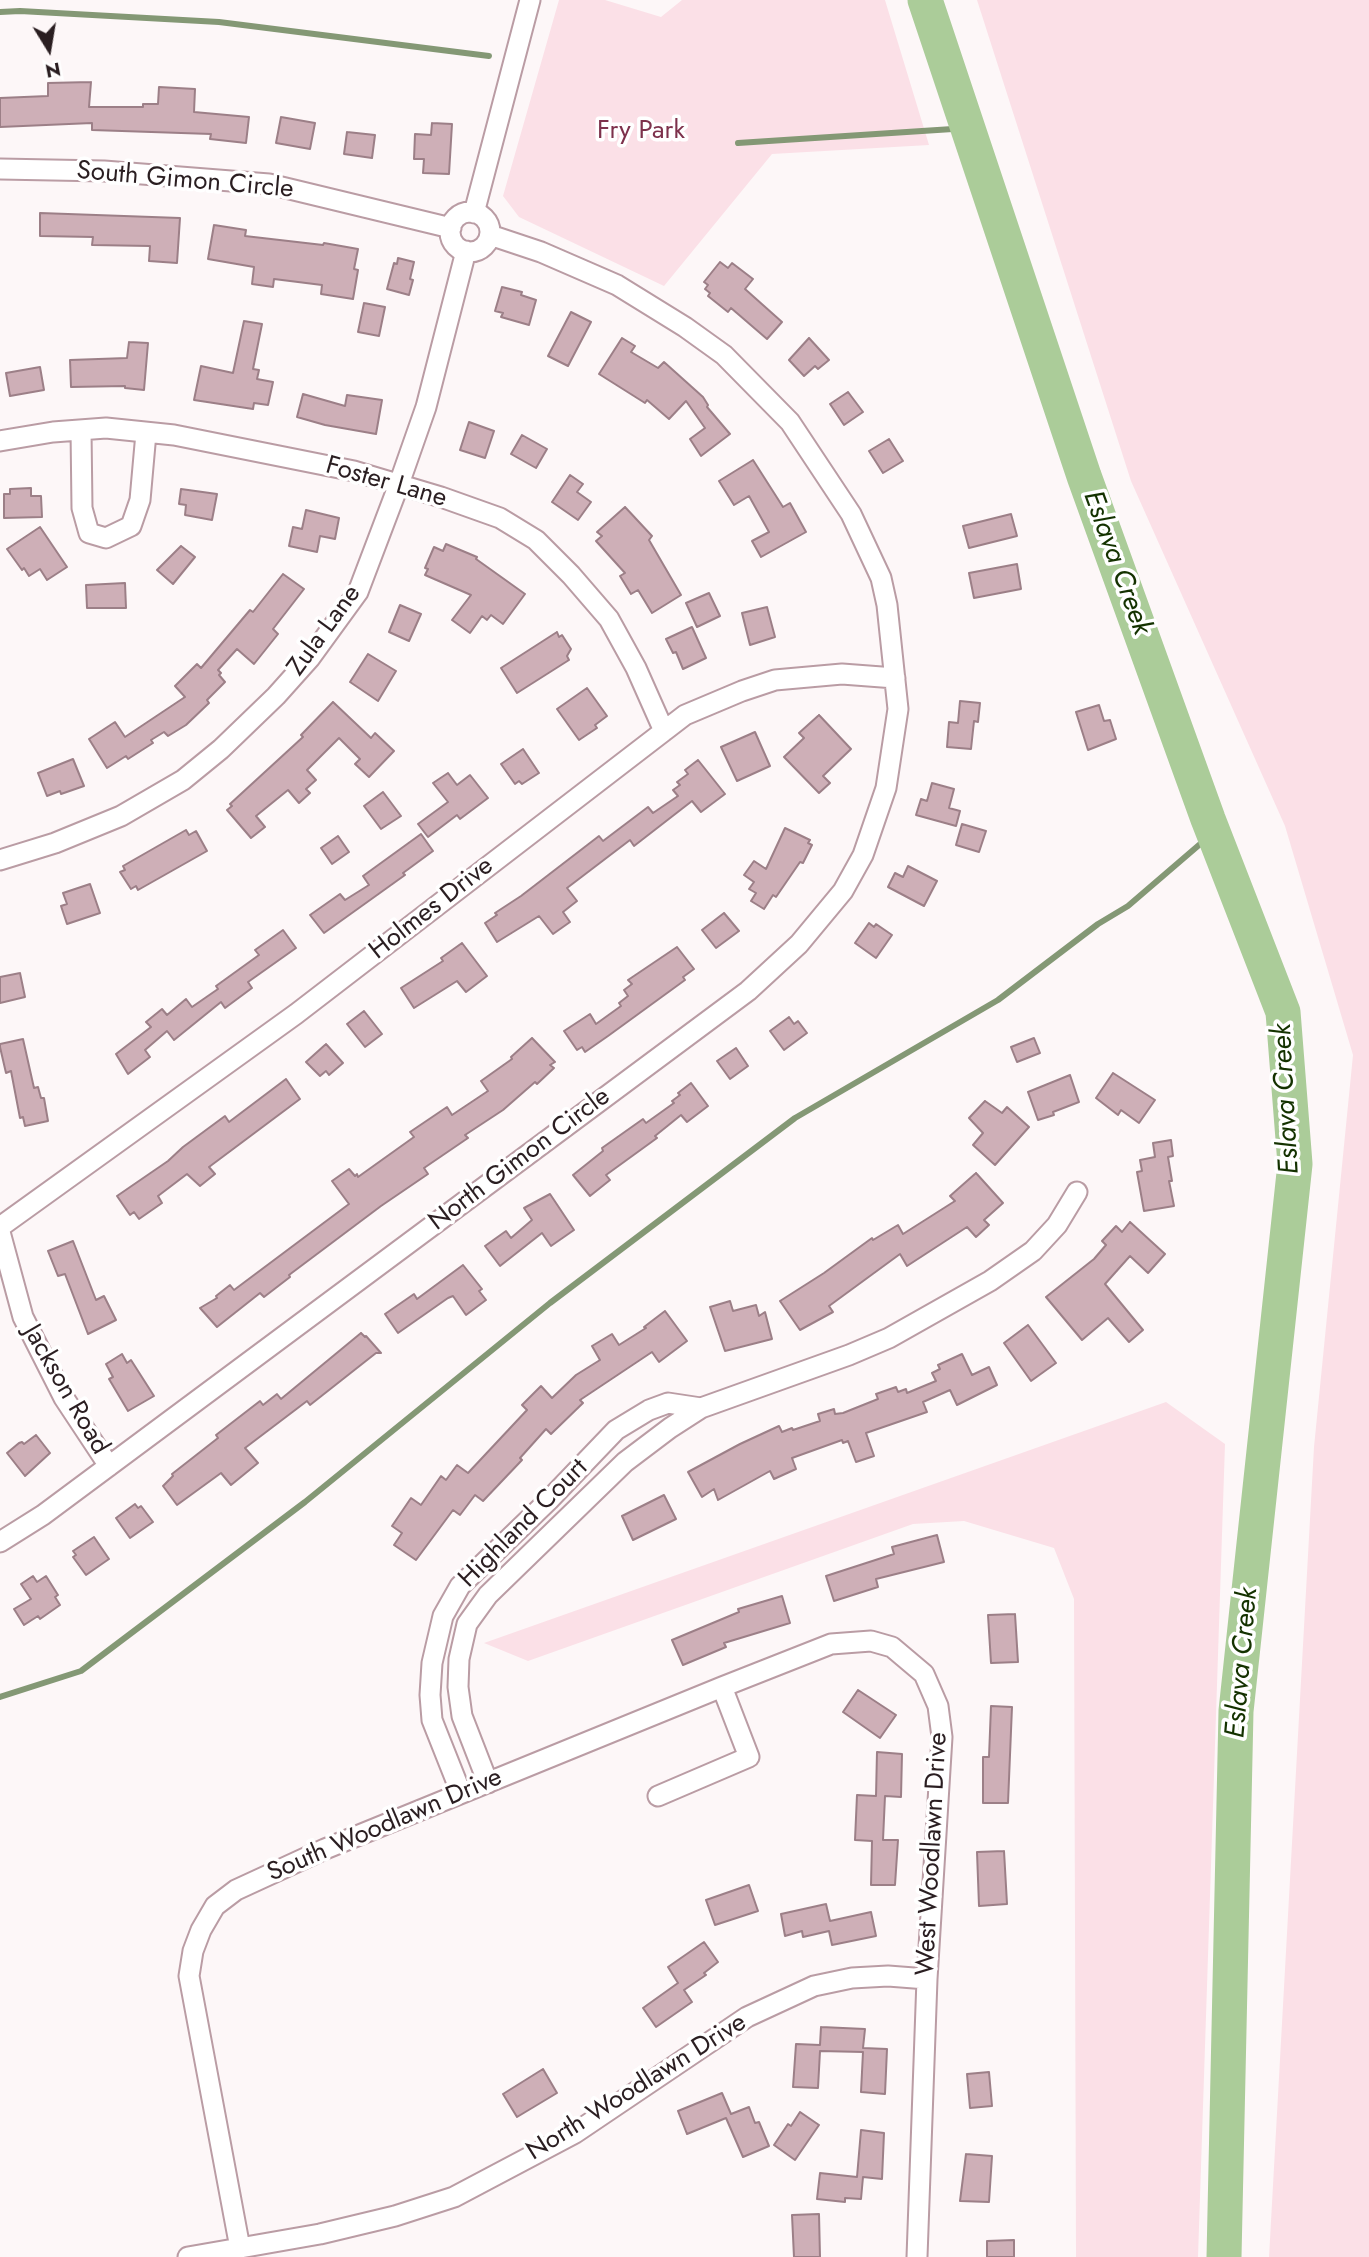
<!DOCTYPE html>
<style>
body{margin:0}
#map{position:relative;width:1369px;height:2257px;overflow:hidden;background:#fdf7f8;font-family:Jost,sans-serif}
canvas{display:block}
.north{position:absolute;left:14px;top:14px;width:70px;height:70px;-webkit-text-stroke:5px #fff;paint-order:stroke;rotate:169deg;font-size:19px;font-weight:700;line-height:28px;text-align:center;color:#2a1e21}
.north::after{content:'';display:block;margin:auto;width:24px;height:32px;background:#2a1e21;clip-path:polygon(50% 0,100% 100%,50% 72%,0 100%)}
</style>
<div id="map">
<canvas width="1369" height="2257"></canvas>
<div class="north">N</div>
</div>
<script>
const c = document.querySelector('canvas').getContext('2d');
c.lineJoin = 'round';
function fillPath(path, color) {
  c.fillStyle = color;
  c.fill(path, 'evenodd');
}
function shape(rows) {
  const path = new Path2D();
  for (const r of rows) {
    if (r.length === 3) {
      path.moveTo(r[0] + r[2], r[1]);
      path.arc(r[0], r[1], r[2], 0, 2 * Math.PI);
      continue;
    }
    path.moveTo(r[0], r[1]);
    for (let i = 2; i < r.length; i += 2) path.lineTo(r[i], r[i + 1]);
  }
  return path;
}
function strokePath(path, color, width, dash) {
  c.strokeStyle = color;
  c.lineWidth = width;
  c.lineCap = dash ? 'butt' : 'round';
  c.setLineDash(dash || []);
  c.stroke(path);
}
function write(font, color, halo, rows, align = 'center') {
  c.font = font + ' Jost,sans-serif';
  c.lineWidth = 7;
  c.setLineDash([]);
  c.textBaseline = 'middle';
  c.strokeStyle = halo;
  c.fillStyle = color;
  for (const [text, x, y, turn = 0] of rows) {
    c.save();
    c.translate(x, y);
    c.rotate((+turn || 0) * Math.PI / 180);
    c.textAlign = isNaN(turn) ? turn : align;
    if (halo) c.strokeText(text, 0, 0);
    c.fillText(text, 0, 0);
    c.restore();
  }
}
fillPath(shape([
 [559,0,605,0,661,17,682,0,885,0,929,145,772,154,664,286,519,217,503,196],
 [977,0,1369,0,1369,2257,1269,2257,1314,1447,1353,1055,1285,826,1131,481],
 [1166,1402,1225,1444,1198,2257,1076,2257,1074,1599,1054,1548,964,1521,913,1524,528,1661,484,1643]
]), '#fbe0e7');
strokePath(shape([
 [0,12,20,11,219,22,489,56],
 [738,143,968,128],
 [0,1697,81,1671,305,1502,550,1303,795,1118,998,1000,1098,924,1128,906,1213,833]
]), '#849875', 6);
strokePath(shape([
 [925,0,1084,476,1208,819,1283,1012,1295,1164,1236,1711,1224,2257]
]), '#abcc99', 35);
const building = shape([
 [91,82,89,107,143,107,143,104,158,104,159,87,195,89,194,112,249,117,246,143,210,139,211,134,92,130,92,123,0,127,0,98,48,96,48,83,91,82],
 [281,117,315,123,310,149,276,143,281,117],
 [432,123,452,124,449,174,423,173,424,159,414,159,415,134,431,135,432,123],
 [347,132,375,135,372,158,344,154,347,132],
 [40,213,180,218,177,263,149,261,150,246,92,245,93,237,40,236,40,213],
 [214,225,246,230,245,236,323,245,324,243,358,249,354,269,358,270,353,299,321,294,322,285,274,279,273,287,252,284,254,267,208,259,214,225],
 [398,258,414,262,410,279,413,280,409,295,387,289,394,263,397,264,398,258],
 [720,262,728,268,732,263,753,279,745,289,782,322,767,339,731,308,728,312,708,296,710,293,705,289,708,285,704,282,720,262],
 [502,287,522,292,521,295,536,300,529,325,501,317,503,313,495,311,502,287],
 [364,303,385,307,379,336,358,332,364,303],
 [571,312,591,322,568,366,548,356,571,312],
 [244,321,262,324,253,369,259,370,257,379,273,382,268,405,254,403,253,409,194,400,201,366,233,373,244,321],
 [622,338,635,346,631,352,658,368,664,362,703,397,708,405,707,407,730,434,701,456,690,439,705,428,686,401,669,419,647,400,645,403,599,374,622,338],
 [809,338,829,360,818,369,815,366,804,376,789,360,809,338],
 [129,342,148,343,144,390,125,388,125,386,71,387,70,360,127,358,129,342],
 [40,367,44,390,10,396,6,373,40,367],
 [848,392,863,412,844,425,830,404,848,392],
 [303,394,345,406,347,395,382,400,376,434,325,425,297,417,303,394],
 [469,422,494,431,485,458,460,450,469,422],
 [522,435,547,449,536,468,511,454,522,435],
 [889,439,903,461,883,473,869,451,889,439],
 [753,460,783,507,790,503,806,532,761,557,752,541,769,532,749,496,734,505,719,481,753,460],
 [570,475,583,484,577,492,591,502,578,520,552,502,570,475],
 [31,488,31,496,41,496,42,517,4,518,4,494,10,494,10,489,31,488],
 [181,489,217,494,212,520,185,515,186,505,179,504,181,489],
 [625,507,652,536,649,540,681,595,652,613,638,590,631,594,620,576,625,573,596,541,602,536,597,532,625,507],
 [306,510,339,518,335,539,320,536,317,552,289,546,293,527,302,529,306,510],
 [1011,514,1017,536,969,548,963,526,1011,514],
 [40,527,67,567,47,580,40,569,29,576,24,568,22,570,7,549,40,527],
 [446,544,477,557,476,559,525,594,503,624,491,615,487,620,482,616,470,633,452,620,471,595,425,575,428,569,425,568,434,547,443,551,446,544],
 [181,546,195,557,173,584,157,570,181,546],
 [1017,564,1021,589,974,598,969,573,1017,564],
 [283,574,304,589,273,629,278,634,254,664,237,649,218,670,221,673,219,675,225,682,207,700,209,703,186,725,168,736,164,732,151,740,153,743,128,759,126,756,107,768,89,739,115,722,125,737,185,697,175,686,197,664,201,668,250,610,253,612,283,574],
 [125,583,126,608,87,608,86,585,125,583],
 [709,593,720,616,697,627,686,603,709,593],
 [400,605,421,614,409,641,389,632,400,605],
 [767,607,775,637,750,645,742,613,767,607],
 [692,627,706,658,683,669,676,652,673,653,666,639,692,627],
 [557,632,559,637,562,635,571,649,567,656,569,660,517,693,501,668,557,632],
 [368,654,396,671,378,701,350,682,368,654],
 [587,688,607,716,595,725,597,728,579,740,557,709,587,688],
 [960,701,980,703,978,722,974,721,971,749,947,747,949,722,958,723,960,701],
 [333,702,371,738,375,733,394,751,369,777,355,764,360,759,339,738,307,770,316,780,306,789,310,793,299,803,288,790,256,816,265,827,251,838,227,810,232,806,230,804,303,737,301,735,333,702],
 [1099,705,1104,721,1110,720,1116,739,1088,750,1076,712,1099,705],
 [819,715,851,749,823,776,830,783,819,793,784,757,804,738,799,733,819,715],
 [755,732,770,766,737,781,721,747,755,732],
 [523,749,539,773,522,784,519,781,515,784,501,764,523,749],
 [73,759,84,786,61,794,60,791,47,796,38,773,73,759],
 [698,760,725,794,701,812,692,801,634,846,630,840,567,888,577,901,563,912,570,922,553,934,539,916,497,942,485,923,497,915,495,913,521,896,599,836,603,841,648,807,653,813,678,796,673,790,680,785,677,782,688,774,685,770,698,760],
 [448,773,457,785,470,775,488,798,460,819,457,815,428,837,418,824,448,802,433,783,448,773],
 [932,783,954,789,949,808,960,811,956,826,916,815,921,799,927,801,932,783],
 [383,792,401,816,381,829,364,806,383,792],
 [962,824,986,831,979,852,956,845,962,824],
 [785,828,810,840,808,843,812,845,803,863,800,862,776,897,773,895,764,909,751,901,756,893,749,889,754,882,744,875,754,861,766,869,785,828],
 [186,830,189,835,196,831,207,851,138,890,136,886,131,889,120,872,125,870,123,866,186,830],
 [421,834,433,851,403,873,405,875,324,933,310,915,340,894,345,900,369,885,363,876,421,834],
 [338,836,349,852,332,864,321,848,338,836],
 [908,866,937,881,924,906,888,887,895,873,903,877,908,866],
 [90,884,100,913,67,924,61,906,67,904,63,893,90,884],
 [724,913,739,931,716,948,702,930,724,913],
 [869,923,874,927,876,924,892,935,876,958,855,943,869,923],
 [283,930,296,948,248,982,252,988,225,1008,221,1002,174,1040,167,1031,145,1050,150,1057,128,1074,116,1054,151,1027,146,1022,162,1009,167,1015,186,999,192,1007,218,989,216,986,259,955,255,950,283,930],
 [462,943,487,976,466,992,457,981,414,1008,401,988,443,961,441,958,462,943],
 [677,947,694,969,683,977,685,980,608,1036,585,1052,582,1047,577,1050,564,1031,590,1014,596,1024,621,1006,619,1003,628,996,624,990,632,984,628,980,677,947],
 [20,973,25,997,0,1003,0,977,20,973],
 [364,1011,382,1034,365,1047,347,1024,364,1011],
 [789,1017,794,1024,798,1021,807,1033,784,1050,770,1031,789,1017],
 [532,1038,555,1062,550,1065,554,1068,537,1084,535,1082,503,1110,465,1135,468,1138,424,1168,428,1174,381,1206,289,1275,290,1277,264,1297,260,1293,217,1327,200,1308,217,1298,216,1296,230,1285,234,1290,349,1204,332,1181,349,1169,355,1176,357,1174,358,1177,414,1137,410,1132,447,1107,452,1115,488,1091,481,1081,512,1059,511,1057,532,1038],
 [1034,1038,1040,1053,1017,1062,1011,1047,1034,1038],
 [23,1039,34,1088,38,1087,41,1098,44,1098,48,1121,25,1126,23,1117,20,1118,11,1071,6,1073,0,1047,0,1044,23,1039],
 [326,1044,343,1063,329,1075,326,1071,320,1076,306,1062,326,1044],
 [736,1048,748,1066,730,1079,717,1061,736,1048],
 [1113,1073,1155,1100,1139,1123,1121,1110,1118,1115,1096,1098,1113,1073],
 [1070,1075,1079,1102,1053,1112,1054,1115,1038,1120,1028,1092,1070,1075],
 [286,1079,300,1099,209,1167,215,1174,200,1186,187,1174,158,1196,162,1203,139,1219,134,1212,130,1215,117,1196,168,1161,183,1147,225,1116,229,1122,286,1079],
 [691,1083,708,1106,687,1122,681,1115,655,1136,657,1138,606,1175,610,1180,590,1196,573,1175,603,1151,602,1148,643,1119,646,1123,674,1103,672,1101,680,1095,678,1093,691,1083],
 [985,1101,1002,1113,1007,1107,1029,1127,995,1165,973,1145,983,1133,969,1118,985,1101],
 [1171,1140,1173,1156,1168,1157,1172,1181,1169,1181,1174,1206,1144,1211,1137,1172,1142,1171,1140,1160,1155,1157,1153,1143,1171,1140],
 [976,1173,1003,1203,984,1220,989,1225,976,1237,967,1227,907,1266,900,1254,829,1306,833,1312,800,1330,780,1301,824,1273,872,1238,873,1240,898,1225,903,1234,955,1201,950,1196,976,1173],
 [550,1194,574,1230,551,1246,542,1233,500,1266,485,1246,506,1231,511,1238,532,1220,524,1208,550,1194],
 [1130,1222,1165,1254,1148,1273,1130,1256,1105,1284,1143,1330,1129,1342,1108,1318,1082,1340,1046,1297,1094,1259,1106,1245,1102,1241,1116,1226,1122,1232,1130,1222],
 [73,1241,96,1300,104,1296,116,1320,88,1334,65,1274,58,1276,48,1251,73,1241],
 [463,1265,482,1289,479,1291,486,1300,466,1315,453,1296,448,1298,398,1333,385,1314,414,1294,417,1299,463,1265],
 [730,1301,733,1311,756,1305,759,1316,765,1312,772,1339,725,1351,710,1307,730,1301],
 [665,1311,687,1341,659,1362,652,1352,580,1400,583,1403,551,1434,546,1429,520,1458,522,1460,483,1501,475,1495,460,1515,453,1510,416,1560,394,1545,402,1533,392,1526,411,1498,421,1505,441,1476,446,1480,457,1465,468,1473,527,1410,522,1405,541,1386,552,1398,576,1375,600,1360,592,1346,612,1334,619,1345,646,1328,644,1327,665,1311],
 [1028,1325,1056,1363,1031,1381,1004,1343,1028,1325],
 [361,1333,365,1337,366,1336,381,1353,376,1353,310,1405,307,1401,245,1448,258,1463,231,1485,221,1473,177,1505,163,1486,173,1476,172,1474,218,1438,216,1435,260,1401,263,1405,277,1394,281,1399,361,1333],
 [122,1354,127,1363,131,1360,154,1396,128,1411,109,1379,113,1377,106,1364,122,1354],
 [962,1354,972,1375,989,1367,997,1385,957,1405,950,1390,923,1402,927,1412,866,1433,874,1456,856,1462,848,1441,843,1443,842,1440,792,1458,796,1469,774,1479,770,1471,718,1500,714,1489,702,1497,688,1472,740,1444,779,1426,782,1432,792,1428,793,1430,820,1421,818,1414,834,1409,835,1414,843,1413,878,1399,876,1394,896,1387,898,1392,906,1389,907,1393,936,1381,932,1373,940,1369,938,1365,962,1354],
 [36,1435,50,1453,25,1476,7,1453,19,1443,22,1442,24,1444,36,1435],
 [664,1495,676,1519,633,1540,622,1516,664,1495],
 [135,1504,138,1508,141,1506,153,1522,130,1538,116,1518,135,1504],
 [937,1535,944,1562,876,1579,878,1587,834,1601,826,1576,894,1554,892,1547,937,1535],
 [94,1537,109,1559,86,1575,73,1557,76,1555,73,1551,94,1537],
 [33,1576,37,1582,46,1576,58,1595,55,1597,60,1605,40,1619,38,1616,24,1625,14,1609,31,1599,21,1584,33,1576],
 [782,1596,790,1623,724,1643,726,1647,683,1665,672,1640,739,1612,738,1609,782,1596],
 [1015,1614,1018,1662,991,1663,988,1615,1015,1614],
 [858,1690,896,1715,880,1738,843,1712,858,1690],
 [991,1706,1012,1707,1008,1803,983,1803,983,1757,989,1757,991,1706],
 [877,1752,902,1754,901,1797,885,1796,883,1840,898,1840,895,1885,871,1885,872,1841,855,1840,857,1795,876,1796,877,1752],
 [1004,1851,1007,1904,979,1906,977,1852,1004,1851],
 [749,1885,758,1911,715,1925,706,1900,749,1885],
 [826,1904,830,1921,871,1912,876,1936,832,1945,829,1931,803,1937,802,1931,785,1936,781,1914,826,1904],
 [704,1942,718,1962,704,1973,706,1975,684,1990,692,2002,656,2027,643,2008,678,1983,668,1967,704,1942],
 [821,2027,865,2029,863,2048,887,2049,885,2094,861,2092,863,2052,820,2051,818,2088,793,2087,796,2044,820,2045,821,2027],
 [543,2069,557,2093,517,2117,503,2094,543,2069],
 [989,2072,992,2106,970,2108,967,2074,989,2072],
 [722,2093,731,2114,749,2107,755,2123,759,2122,769,2146,743,2157,726,2118,687,2134,678,2111,722,2093],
 [800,2112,819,2125,795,2160,774,2145,788,2124,791,2126,800,2112],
 [861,2130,884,2133,882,2179,863,2177,861,2199,845,2198,845,2202,817,2199,820,2173,857,2177,861,2130],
 [966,2154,992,2156,989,2202,960,2201,966,2154],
 [819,2214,820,2257,794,2257,792,2215,819,2214],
 [1014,2240,1014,2257,987,2257,987,2241,1014,2240]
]);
fillPath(building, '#ceafb7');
strokePath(building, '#9c7f87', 2);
const minor = shape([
 [0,169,104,171,269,184,451,228],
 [470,232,20],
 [474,213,530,0],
 [81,430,82,508,89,533,106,538,131,526,140,500,146,433],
 [0,441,53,432,106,428,174,435,354,471,441,497,500,518,536,540,571,575,609,619,636,668,664,731],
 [0,860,55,843,121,816,183,780,221,749,276,696,310,658,358,592,399,484,426,407,466,251],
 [0,1227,296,1014,685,715,742,691,775,680,842,674,895,678],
 [0,1232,23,1317,64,1398,109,1466],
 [0,1542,43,1515,748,991,799,944,843,891,863,855,886,788,898,709,887,605,881,578,851,514,790,422,724,355,685,327,617,285,541,252,490,235],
 [488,1783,462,1716,458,1687,459,1659,467,1624,488,1595,625,1462,670,1428,701,1408,849,1355,889,1338,990,1281,1033,1251,1057,1225,1077,1192],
 [461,1793,432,1720,430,1695,432,1663,443,1616,460,1586,549,1500,616,1430,649,1410,668,1403,701,1408],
 [658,1796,749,1757,722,1687],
 [240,2248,189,1976,193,1951,201,1930,215,1906,236,1890,325,1849,722,1687,831,1644,871,1641,892,1647,924,1674,938,1706,942,1737,927,1979,917,2257],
 [188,2257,320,2234,395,2216,454,2197,575,2133,747,2017,814,1986,852,1978,888,1976,927,1979]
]);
strokePath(minor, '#ba9ca4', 23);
strokePath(minor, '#fff', 19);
write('26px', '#7d314c', '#fff', [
 ["Fry Park",641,132]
]);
write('26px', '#2a1e21', '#fff', [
 ["South Gimon Circle",185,181,5],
 ["Foster Lane",386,483,16],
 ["Zula Lane",325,631,-54],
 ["Holmes Drive",432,909,-38],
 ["North Gimon Circle",520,1160,-37],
 ["Jackson Road",65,1390,60],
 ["Highland Court",524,1524,-45],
 ["South Woodlawn Drive",385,1826,-23],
 ["West Woodlawn Drive",933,1854,-87],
 ["North Woodlawn Drive",637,2088,-32]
]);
write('italic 28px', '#143200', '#fff', [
 ["Eslava Creek",1116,563,70],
 ["Eslava Creek",1287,1099,-93],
 ["Eslava Creek",1243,1663,-85]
]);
</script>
